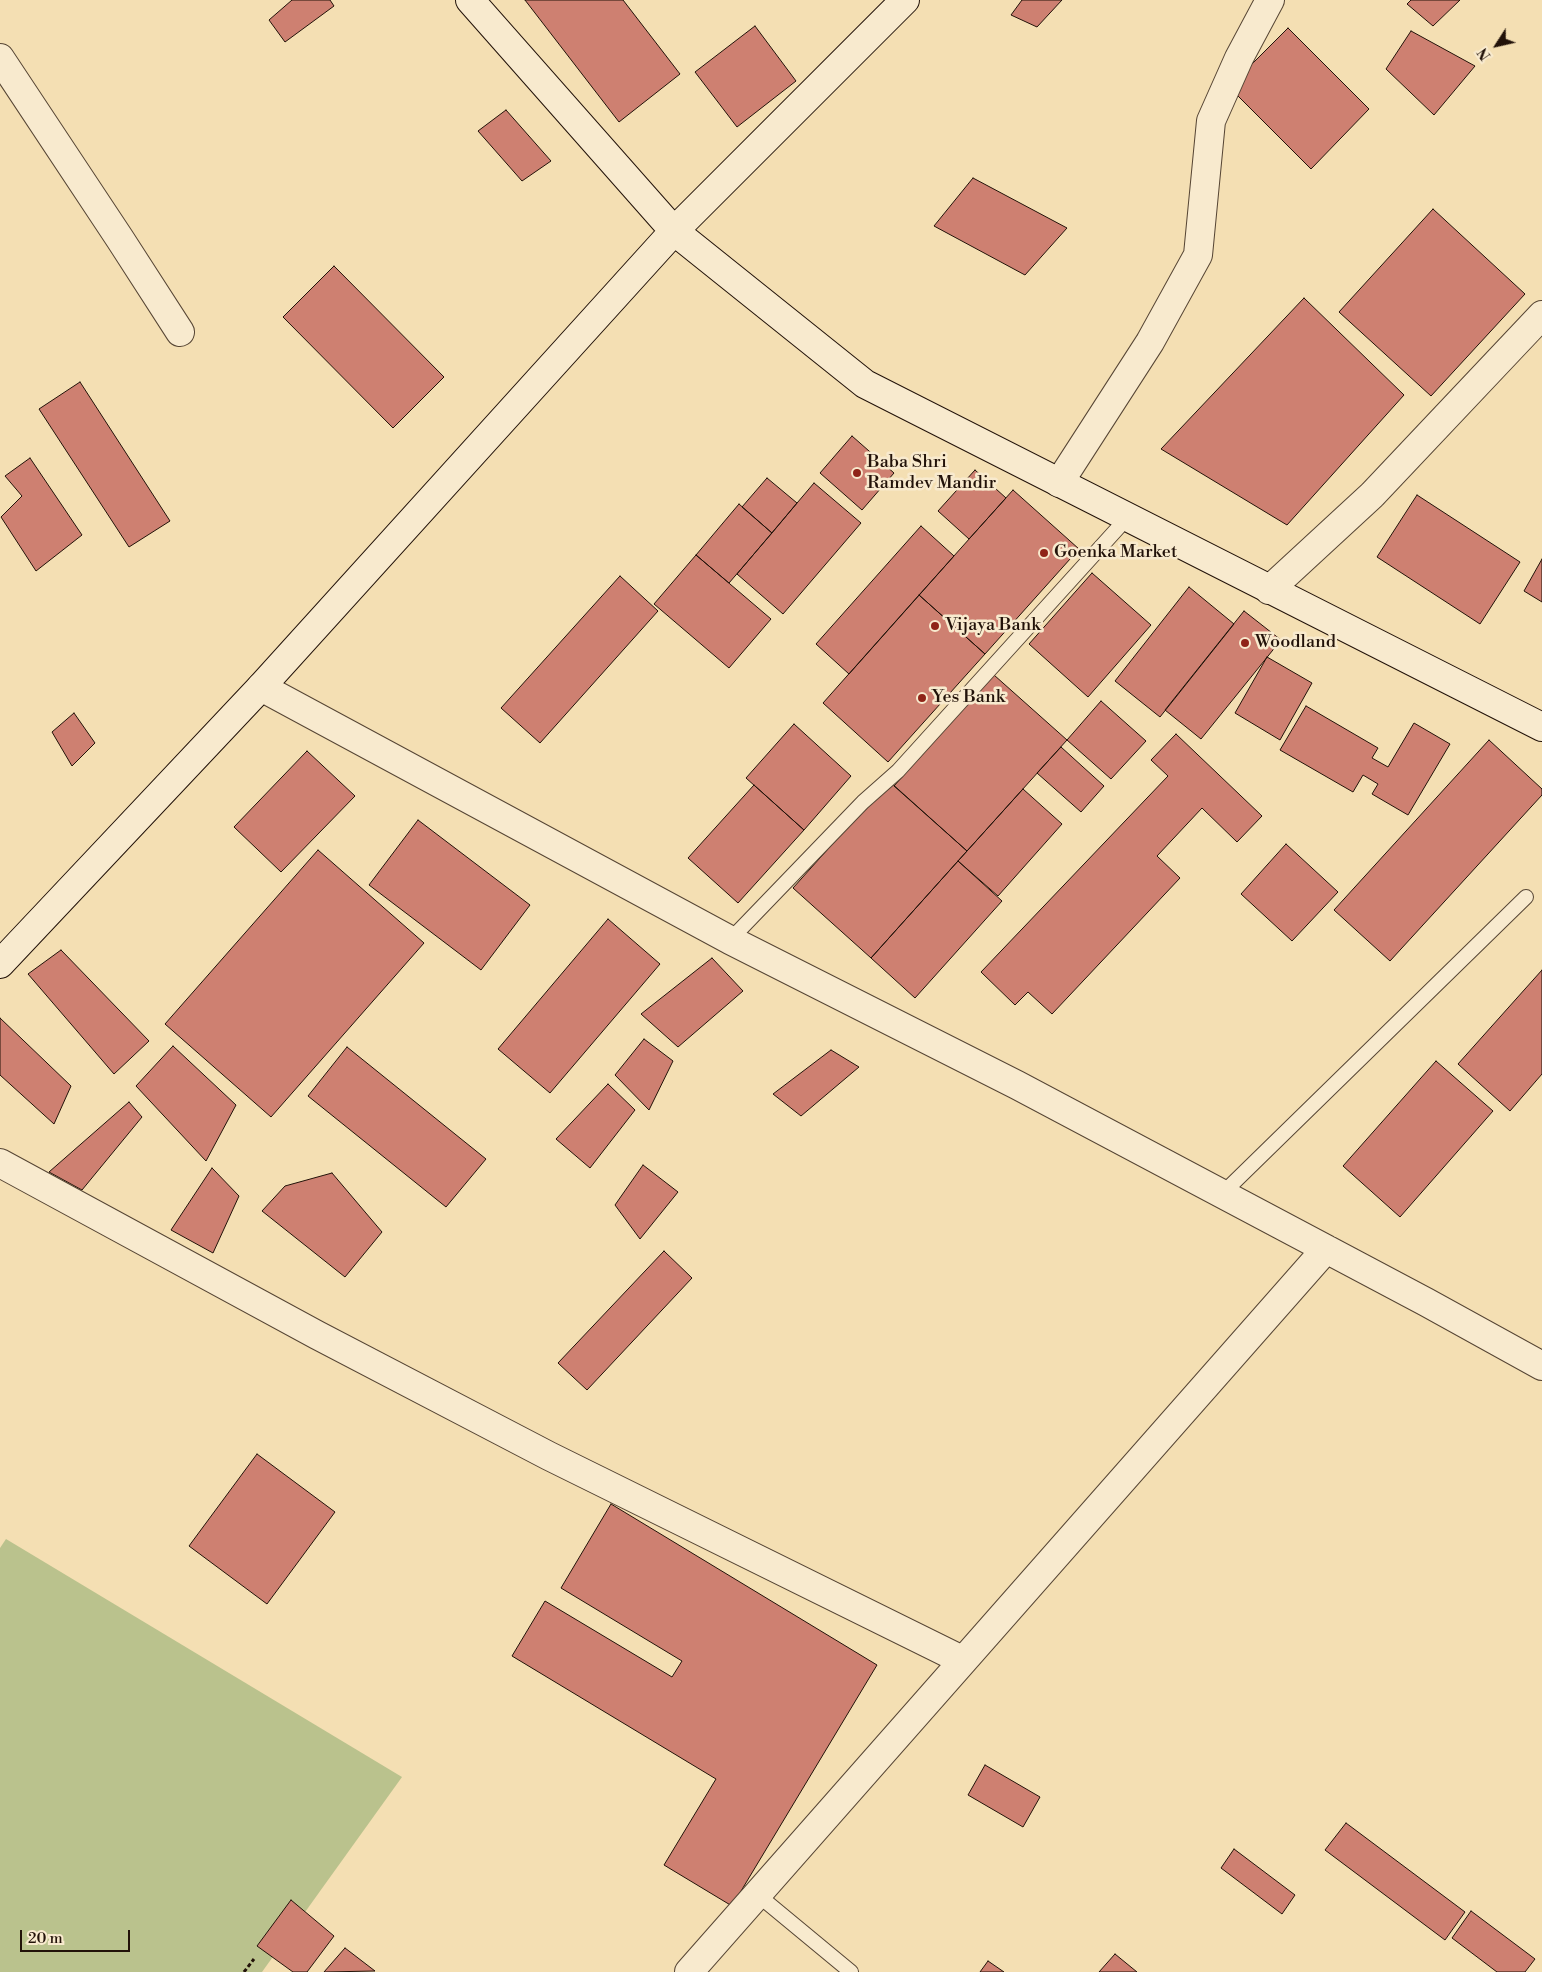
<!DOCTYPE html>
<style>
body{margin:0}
#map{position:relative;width:1542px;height:1972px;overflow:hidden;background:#f4dfb3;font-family:"Libre Bodoni",serif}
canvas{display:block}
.north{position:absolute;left:1472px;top:20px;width:50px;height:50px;-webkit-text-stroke:4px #f8eace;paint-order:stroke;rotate:235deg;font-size:14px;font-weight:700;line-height:20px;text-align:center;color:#221209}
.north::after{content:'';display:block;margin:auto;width:18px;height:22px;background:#221209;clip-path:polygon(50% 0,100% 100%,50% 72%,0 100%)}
.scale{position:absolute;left:20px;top:1930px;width:110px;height:22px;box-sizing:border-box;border:2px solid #221209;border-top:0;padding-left:6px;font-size:15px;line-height:18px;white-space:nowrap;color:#221209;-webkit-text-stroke:4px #f8eace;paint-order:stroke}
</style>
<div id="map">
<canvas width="1542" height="1972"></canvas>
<div class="north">N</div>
<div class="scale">20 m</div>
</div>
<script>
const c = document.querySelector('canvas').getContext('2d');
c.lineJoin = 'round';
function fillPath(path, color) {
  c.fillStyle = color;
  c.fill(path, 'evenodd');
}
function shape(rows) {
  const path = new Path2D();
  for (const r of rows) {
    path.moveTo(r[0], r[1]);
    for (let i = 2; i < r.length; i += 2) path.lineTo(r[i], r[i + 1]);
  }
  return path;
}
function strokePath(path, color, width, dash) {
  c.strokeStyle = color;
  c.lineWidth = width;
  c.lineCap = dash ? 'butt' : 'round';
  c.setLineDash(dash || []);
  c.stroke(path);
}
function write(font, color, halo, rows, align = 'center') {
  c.font = font + ' "Libre Bodoni",serif';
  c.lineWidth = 5;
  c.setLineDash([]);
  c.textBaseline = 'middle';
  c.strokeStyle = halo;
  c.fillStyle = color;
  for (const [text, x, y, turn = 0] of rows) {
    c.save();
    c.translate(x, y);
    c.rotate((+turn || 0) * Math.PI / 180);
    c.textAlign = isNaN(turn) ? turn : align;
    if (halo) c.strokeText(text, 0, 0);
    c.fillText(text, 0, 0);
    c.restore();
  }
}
fillPath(shape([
 [6,1539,402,1777,262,1972,0,1972,0,1548]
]), '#bac28d');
const building = shape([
 [292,0,330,0,334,6,285,42,269,20,292,0],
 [525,0,623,0,680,74,619,122,525,0],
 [1022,0,1062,0,1037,27,1011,15,1022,0],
 [1411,0,1460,0,1433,26,1407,4,1411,0],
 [755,26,796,81,737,127,695,72,755,26],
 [1288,28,1369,109,1311,169,1229,87,1288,28],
 [1411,31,1475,66,1434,115,1386,69,1411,31],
 [506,110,551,161,522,181,478,131,506,110],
 [973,178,1067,228,1025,275,934,226,973,178],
 [1433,209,1525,294,1431,396,1339,312,1433,209],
 [334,266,444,377,393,428,283,317,334,266],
 [1304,298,1404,395,1287,525,1161,449,1304,298],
 [80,382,170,521,129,547,39,409,80,382],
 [852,436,894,473,862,510,820,473,852,436],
 [30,458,82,535,36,571,1,517,22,496,5,476,30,458],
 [975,470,1006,498,969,539,938,511,975,470],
 [767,478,797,503,772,533,742,507,767,478],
 [814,483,861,523,783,614,737,574,814,483],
 [1013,490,1079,549,985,654,919,595,1013,490],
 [1417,495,1520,562,1480,624,1377,557,1417,495],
 [739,504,772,533,729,583,696,555,739,504],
 [921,526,954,556,849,674,816,644,921,526],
 [696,555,771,619,729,668,654,604,696,555],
 [1542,559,1542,602,1524,591,1542,559],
 [1092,573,1151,625,1088,697,1029,644,1092,573],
 [620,576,658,611,540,743,501,708,620,576],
 [1189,587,1234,624,1160,717,1115,681,1189,587],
 [919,595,985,654,888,762,823,703,919,595],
 [1244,611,1281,640,1201,739,1165,710,1244,611],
 [1267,657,1312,683,1280,740,1235,713,1267,657],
 [994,675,1067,740,967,851,894,786,994,675],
 [1101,701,1146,741,1111,779,1067,740,1101,701],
 [1306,706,1378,748,1372,758,1388,767,1414,723,1450,744,1408,815,1372,794,1378,784,1363,775,1353,792,1280,750,1306,706],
 [74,713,95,743,72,766,52,732,74,713],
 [794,724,851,776,804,830,746,778,794,724],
 [1176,734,1262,816,1237,842,1202,808,1157,856,1180,878,1052,1014,1028,992,1015,1005,981,972,1168,776,1151,760,1176,734],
 [1489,740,1542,789,1542,795,1390,961,1334,910,1489,740],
 [1061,747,1104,786,1081,812,1037,773,1061,747],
 [307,751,355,796,281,872,234,827,307,751],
 [889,781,967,851,871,958,793,888,889,781],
 [754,785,804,830,738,903,688,858,754,785],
 [1023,789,1062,824,998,896,958,861,1023,789],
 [418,820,530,905,481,970,369,885,418,820],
 [1286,844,1338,892,1292,941,1241,894,1286,844],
 [318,850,424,943,271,1117,165,1024,318,850],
 [958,861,1002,901,915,998,871,958,958,861],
 [608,919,660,964,550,1093,498,1049,608,919],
 [61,950,149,1041,114,1074,28,974,61,950],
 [712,958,743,991,678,1047,641,1014,712,958],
 [1542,970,1542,1074,1510,1111,1458,1064,1542,970],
 [0,1018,71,1086,54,1124,0,1075,0,1018],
 [644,1039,673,1061,649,1110,615,1075,644,1039],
 [173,1046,236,1105,206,1161,136,1086,173,1046],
 [347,1047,486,1159,446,1207,308,1096,347,1047],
 [831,1050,859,1067,801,1116,773,1094,831,1050],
 [1436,1061,1493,1111,1400,1217,1343,1166,1436,1061],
 [608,1084,635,1110,590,1168,556,1139,608,1084],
 [129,1102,142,1117,82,1190,49,1172,129,1102],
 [643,1165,678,1192,640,1239,615,1205,643,1165],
 [212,1168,239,1196,213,1253,171,1230,212,1168],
 [332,1173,382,1232,345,1277,262,1211,285,1186,332,1173],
 [664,1251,692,1278,587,1390,558,1363,664,1251],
 [257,1454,335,1512,267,1604,189,1546,257,1454],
 [611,1504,877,1665,732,1906,664,1865,716,1779,512,1656,545,1601,672,1677,682,1661,561,1588,611,1504],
 [985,1765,1040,1797,1023,1827,968,1795,985,1765],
 [1346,1823,1465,1912,1445,1940,1325,1850,1346,1823],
 [1234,1849,1295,1895,1282,1914,1221,1868,1234,1849],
 [291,1900,334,1936,307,1972,293,1972,257,1946,291,1900],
 [1471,1911,1535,1959,1525,1972,1497,1972,1452,1938,1471,1911],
 [345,1948,375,1971,324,1972,345,1948],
 [1115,1954,1137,1972,1099,1972,1115,1954],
 [988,1961,1004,1972,980,1972,988,1961]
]);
fillPath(building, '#ce8071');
strokePath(building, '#221209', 1);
const lane = shape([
 [730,940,863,802,898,771,1127,518],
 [1222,1194,1526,897],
 [758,1895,851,1972]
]);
const street = shape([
 [0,58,120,239,180,332],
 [1059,483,1150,342,1198,255,1211,121,1239,58,1270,0],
 [1269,590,1372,495,1542,315],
 [261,687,730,940,1017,1085,1426,1302,1542,1366],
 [0,1163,317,1335,549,1456,962,1660],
 [689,1972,1326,1249]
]);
const secondary = shape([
 [470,0,674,231,865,384,1542,727],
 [0,964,261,687,674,231,905,0]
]);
strokePath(lane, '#564534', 16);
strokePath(street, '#564534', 30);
strokePath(secondary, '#221209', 30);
strokePath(shape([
 [244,1972,254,1959]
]), '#221209', 3, [4, 2.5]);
strokePath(lane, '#f8eace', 14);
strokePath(street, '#f8eace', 28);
strokePath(secondary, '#f8eace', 28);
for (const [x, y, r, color] of [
 [857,473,5,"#8f2418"],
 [1044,553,5,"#8f2418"],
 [935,626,5,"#8f2418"],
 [1245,643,5,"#8f2418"],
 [922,698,5,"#8f2418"]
]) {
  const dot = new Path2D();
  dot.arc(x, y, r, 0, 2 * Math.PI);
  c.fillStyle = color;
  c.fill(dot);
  strokePath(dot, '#f8eace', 2);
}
write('18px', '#221209', '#f8eace', [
 ["Baba Shri",867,463],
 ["Ramdev Mandir",867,484],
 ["Goenka Market",1054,553],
 ["Vijaya Bank",945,626],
 ["Woodland",1255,643],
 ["Yes Bank",932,698]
], 'left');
</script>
